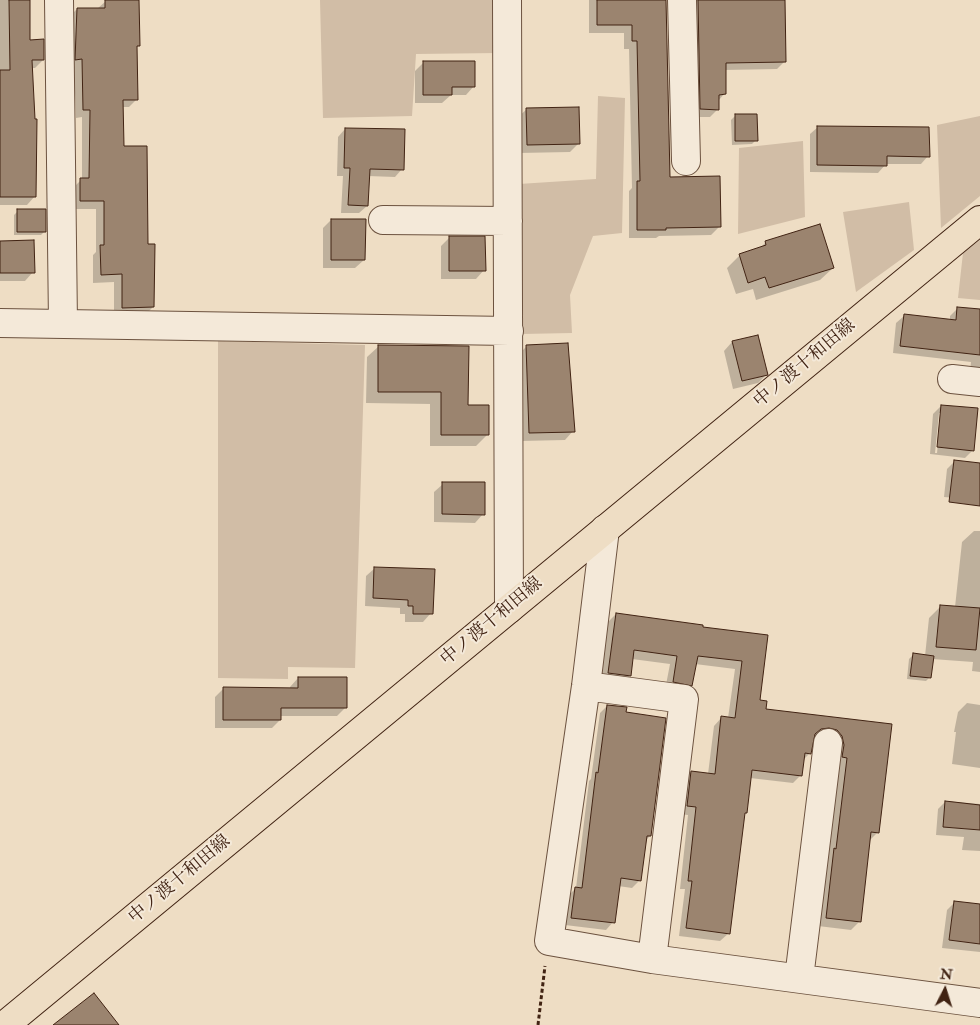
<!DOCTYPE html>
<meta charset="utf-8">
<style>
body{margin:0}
#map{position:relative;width:980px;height:1025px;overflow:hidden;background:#eeddc4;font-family:"IM FELL Double Pica",serif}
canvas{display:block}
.north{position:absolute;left:920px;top:965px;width:50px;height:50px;-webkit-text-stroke:4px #f4e9d9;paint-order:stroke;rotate:5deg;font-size:14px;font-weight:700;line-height:20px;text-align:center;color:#412313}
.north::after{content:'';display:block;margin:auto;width:18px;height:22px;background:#412313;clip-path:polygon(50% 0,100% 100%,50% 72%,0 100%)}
</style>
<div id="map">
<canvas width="980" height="1025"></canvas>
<div class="north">N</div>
</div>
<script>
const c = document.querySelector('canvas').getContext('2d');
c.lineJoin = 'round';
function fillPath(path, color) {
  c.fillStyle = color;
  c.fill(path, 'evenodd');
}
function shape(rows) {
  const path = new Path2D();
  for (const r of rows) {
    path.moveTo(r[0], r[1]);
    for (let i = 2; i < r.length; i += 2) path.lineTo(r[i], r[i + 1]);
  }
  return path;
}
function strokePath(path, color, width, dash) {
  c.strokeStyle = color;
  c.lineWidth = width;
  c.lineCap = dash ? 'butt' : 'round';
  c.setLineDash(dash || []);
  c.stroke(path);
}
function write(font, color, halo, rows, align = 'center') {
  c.font = font + ' "IM FELL Double Pica","Noto Serif JP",serif';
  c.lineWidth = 4;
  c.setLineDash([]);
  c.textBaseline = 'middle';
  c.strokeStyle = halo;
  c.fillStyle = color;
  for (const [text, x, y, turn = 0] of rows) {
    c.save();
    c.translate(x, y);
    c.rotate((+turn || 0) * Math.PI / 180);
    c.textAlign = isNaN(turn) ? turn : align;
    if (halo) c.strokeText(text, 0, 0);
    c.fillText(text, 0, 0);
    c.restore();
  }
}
fillPath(shape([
 [320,0,497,0,498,53,416,54,412,116,323,118],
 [598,96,625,98,622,233,593,236,570,295,572,333,522,334,519,184,596,179],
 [980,116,980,196,941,228,937,125],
 [803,141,805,217,738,234,739,148],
 [909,202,914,250,856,292,843,212],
 [980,240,980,300,958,298,963,253],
 [218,341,365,345,355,668,288,667,288,679,218,678]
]), '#d1bda6');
fillPath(shape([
 [0,0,29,0,29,41,43,60,35,68,31,68,35,196,27,205,0,205],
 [589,0,665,0,669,178,720,226,711,235,659,236,656,238,629,238,629,191,632,188,629,49,624,49,624,33,589,33],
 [690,0,783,0,784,62,777,69,725,70,725,93,718,101,718,109,710,117,693,117],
 [106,1,139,45,136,48,137,99,129,107,122,107,122,147,146,245,153,307,145,315,114,315,114,282,93,283,93,255,96,252,96,209,72,209,73,188,82,179,82,117,76,118,74,67,68,67,69,17,77,9,97,9],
 [424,62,474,86,466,95,451,95,442,103,415,103,415,71],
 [527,109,578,144,570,152,519,153,518,117],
 [735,116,756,140,752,144,732,145,731,120],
 [818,127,928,156,921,164,886,164,878,173,810,172,810,134],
 [345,129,402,169,395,177,368,176,367,206,359,213,341,213,343,176,337,176,338,137],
 [18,211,45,231,41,235,14,235,14,215],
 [331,220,364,260,355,268,323,268,323,228],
 [450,237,484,270,476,279,441,279,441,246],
 [0,242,33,272,25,281,0,281],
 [766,242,833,268,820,280,756,300,753,289,736,294,727,268,740,255,759,249],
 [958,308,980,311,980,375,970,373,971,362,893,353,896,323,904,316,950,320,950,316],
 [732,342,767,374,758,383,733,389,724,351],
 [379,346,467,406,488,434,476,446,430,446,430,404,366,403,367,357],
 [526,347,573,431,565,440,521,441,518,355],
 [941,406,973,450,965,458,930,454,933,414],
 [939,413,941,413,937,453,935,453],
 [955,461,980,464,980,500,944,497,947,469],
 [443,484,483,514,475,523,434,522,434,492],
 [974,531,980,531,980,672,972,671,973,662,932,659,930,677,926,681,907,679,909,659,913,655,925,656,929,618,941,606,955,607,962,542],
 [375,568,431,613,423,622,405,622,405,614,400,614,400,608,365,606,366,576],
 [616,614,701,628,767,636,759,701,764,710,891,725,878,832,870,840,859,922,851,930,818,926,839,765,834,765,821,735,813,736,810,753,803,760,801,775,793,783,750,778,746,812,743,815,729,933,720,941,679,936,685,889,680,889,688,815,679,814,683,781,691,772,708,774,714,726,722,717,728,718,735,669,695,664,691,685,683,694,665,690,670,664,632,659,630,676,621,684,600,681,608,622],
 [298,678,345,708,337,716,280,716,280,720,272,728,215,728,215,697,224,688,290,689,290,687],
 [967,703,980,705,980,768,952,764,956,732,954,732,958,712],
 [607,706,625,713,650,836,645,841,640,880,632,888,618,886,613,922,606,930,565,925,568,896,576,888,589,781,591,779,600,713],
 [946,801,980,804,980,851,962,850,964,837,936,835,938,809],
 [955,902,980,905,980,952,942,948,947,910]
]), '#0003');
const building = shape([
 [9,0,30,0,30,40,44,39,44,60,32,60,35,119,37,119,36,197,0,197,0,70,10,70,9,0],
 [105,0,139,0,140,46,137,46,138,100,123,100,124,146,147,146,148,244,155,244,154,307,122,308,122,274,101,275,100,245,104,245,104,201,80,201,80,178,89,178,90,110,83,110,82,59,75,60,77,8,105,8,105,0],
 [597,0,666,0,670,177,720,176,721,227,666,228,666,230,637,230,637,181,640,181,637,41,632,41,632,25,597,25,597,0],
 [698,0,785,0,786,62,726,63,726,94,719,95,719,110,700,109,698,0],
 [423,61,475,61,475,87,452,87,452,95,423,95,423,61],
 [579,107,580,144,527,145,526,108,579,107],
 [735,114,757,114,758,141,735,141,735,114],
 [817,126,929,127,930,157,887,156,887,166,817,165,817,126],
 [345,128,405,129,404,170,370,169,368,206,348,205,350,168,344,168,345,128],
 [17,209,46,209,46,232,17,232,17,209],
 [331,219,366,219,365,260,331,260,331,219],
 [820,224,834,268,769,288,765,277,748,283,739,254,766,245,765,241,820,224],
 [449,236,485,236,486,271,449,271,449,236],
 [34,240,35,273,0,273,0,241,34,240],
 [957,307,980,309,980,355,900,346,904,314,956,320,957,307],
 [758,335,768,375,742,381,732,341,758,335],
 [568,343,575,432,529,433,526,345,568,343],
 [378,345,469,346,468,405,489,405,489,435,441,435,441,392,378,392,378,345],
 [941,405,978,408,974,451,937,447,941,405],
 [954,460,980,463,980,506,949,502,954,460],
 [442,482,485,482,485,515,442,514,442,482],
 [374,567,435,569,433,614,413,614,413,606,408,606,408,600,373,598,374,567],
 [940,605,980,608,976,650,936,647,940,605],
 [616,613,703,625,703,627,768,635,760,700,767,701,766,709,892,724,879,833,871,832,861,922,826,918,834,848,836,849,847,758,842,757,844,745,842,736,837,730,829,728,821,729,815,734,811,754,805,753,802,776,752,770,747,813,745,813,730,934,686,928,692,881,688,881,696,807,687,806,691,771,715,774,721,716,735,718,742,661,698,656,692,686,673,682,677,656,634,650,631,676,608,673,616,613],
 [913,653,934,656,931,678,910,676,913,653],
 [298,677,347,677,347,708,281,708,281,720,223,720,223,687,298,688,298,677],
 [607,705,627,707,626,712,666,718,651,836,647,836,641,881,621,878,615,923,571,918,575,887,582,888,596,772,598,773,607,705],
 [945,801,980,805,980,830,943,827,945,801],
 [954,901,980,904,980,944,949,940,954,901],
 [94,993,119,1025,53,1025,94,993]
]);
fillPath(building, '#9b846f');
strokePath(building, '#412313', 1);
const minor = shape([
 [59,0,63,323],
 [507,0,509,609],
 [682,0,686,161],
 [383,220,508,221],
 [0,323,509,331],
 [952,379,980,382],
 [605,529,586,686,549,941,652,959,980,1003],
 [586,686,684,699,652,959],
 [799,978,828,743]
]);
const major = shape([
 [5,1025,980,220]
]);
strokePath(minor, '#6c523f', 30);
strokePath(major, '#412313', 30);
strokePath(shape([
 [538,1025,545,966]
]), '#412313', 3, [4, 2.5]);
strokePath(minor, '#f4e9d9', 28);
strokePath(major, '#eeddc4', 28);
write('18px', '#412313', '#f4e9d9', [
 ["中ノ渡十和田線",805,364,-40],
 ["中ノ渡十和田線",492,622,-40],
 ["中ノ渡十和田線",180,880,-40]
]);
</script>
